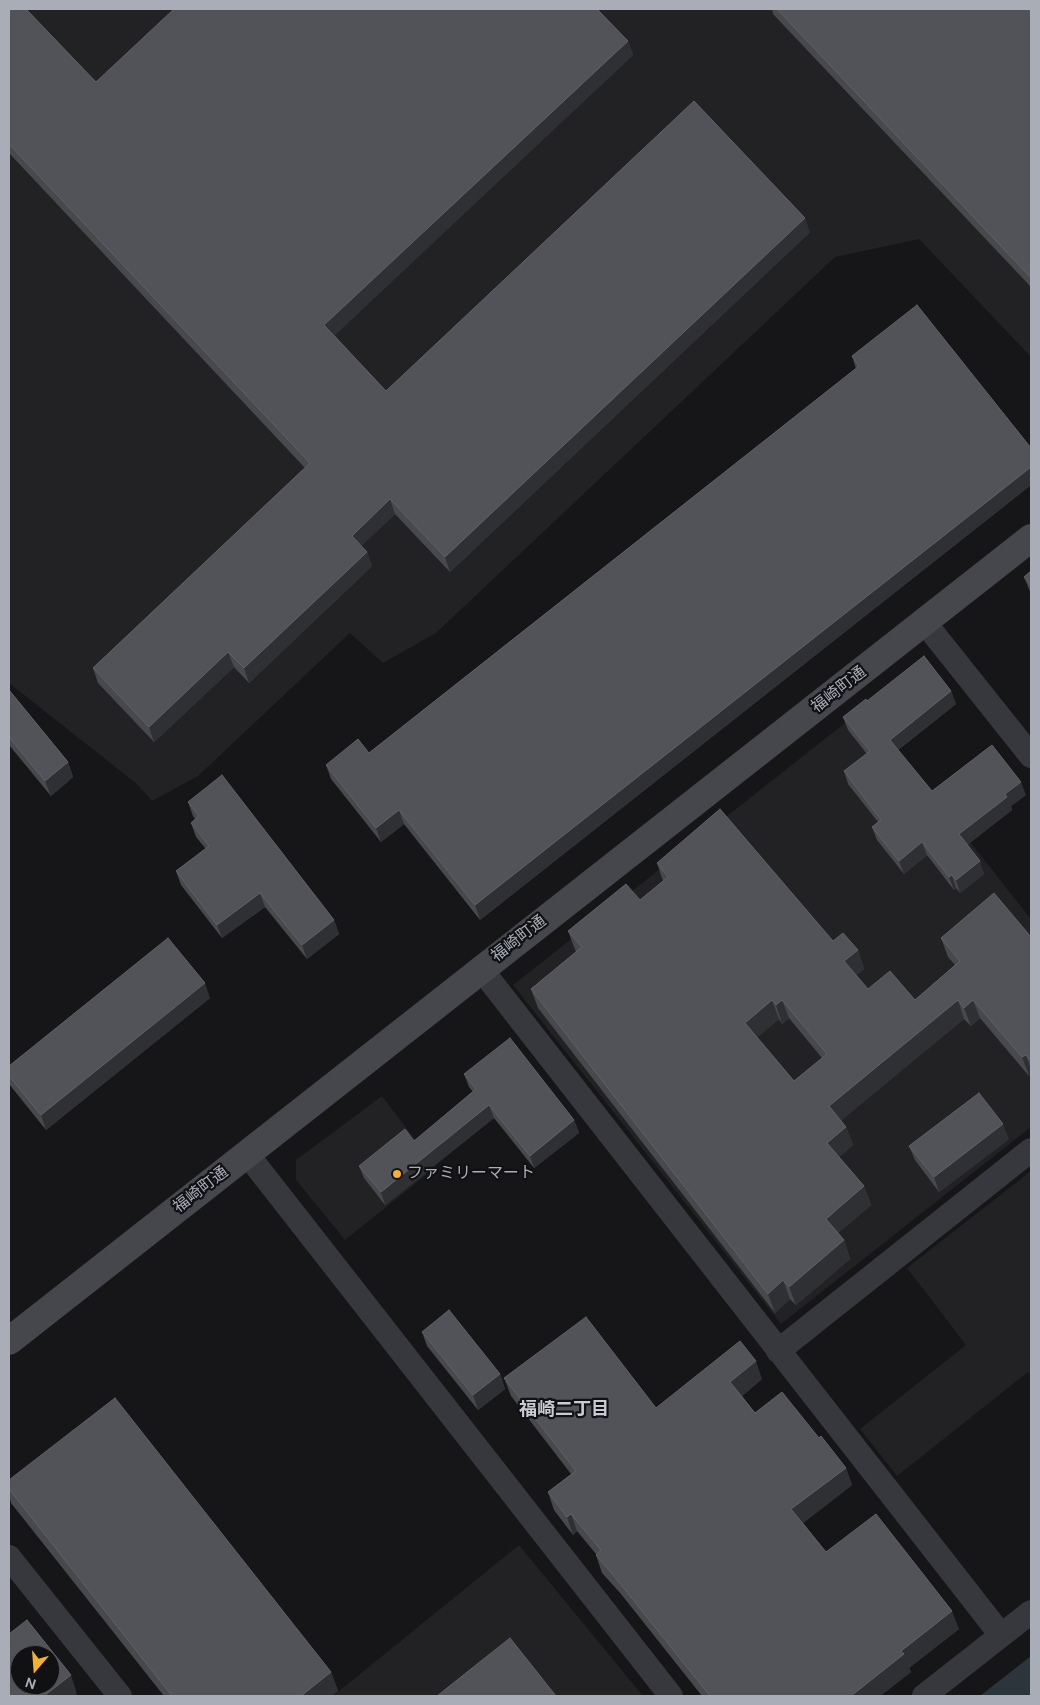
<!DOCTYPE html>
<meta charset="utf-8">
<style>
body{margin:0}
#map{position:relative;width:1040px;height:1705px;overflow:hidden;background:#161618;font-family:"DM Sans",sans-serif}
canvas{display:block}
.frame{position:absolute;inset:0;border:10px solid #a8adb8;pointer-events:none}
.north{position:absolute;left:10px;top:1645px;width:50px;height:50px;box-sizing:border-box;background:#111113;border:1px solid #4d4f55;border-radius:50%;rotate:198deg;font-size:14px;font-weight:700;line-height:20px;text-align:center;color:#a8adb8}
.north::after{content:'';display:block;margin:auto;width:18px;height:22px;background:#f2b134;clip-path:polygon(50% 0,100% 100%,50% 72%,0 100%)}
</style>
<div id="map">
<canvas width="1040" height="1705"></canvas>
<div class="frame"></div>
<div class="north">N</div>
</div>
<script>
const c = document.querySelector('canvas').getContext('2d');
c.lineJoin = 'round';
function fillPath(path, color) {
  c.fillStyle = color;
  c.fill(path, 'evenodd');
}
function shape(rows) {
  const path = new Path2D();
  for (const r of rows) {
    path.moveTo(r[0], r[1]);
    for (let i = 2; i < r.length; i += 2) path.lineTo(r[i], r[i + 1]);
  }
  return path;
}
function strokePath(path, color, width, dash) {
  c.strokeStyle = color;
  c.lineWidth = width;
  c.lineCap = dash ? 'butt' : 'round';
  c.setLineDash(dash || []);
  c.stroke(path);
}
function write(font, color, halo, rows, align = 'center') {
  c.font = font + ' "DM Sans","Noto Sans JP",sans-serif';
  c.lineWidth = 4.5;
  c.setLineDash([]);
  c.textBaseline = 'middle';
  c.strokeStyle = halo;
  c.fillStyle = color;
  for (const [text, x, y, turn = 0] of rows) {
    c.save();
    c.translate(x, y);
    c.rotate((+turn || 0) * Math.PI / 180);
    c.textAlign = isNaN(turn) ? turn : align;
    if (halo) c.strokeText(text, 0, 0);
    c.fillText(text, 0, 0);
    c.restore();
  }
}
fillPath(shape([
 [9,9,1031,9,1031,357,919,239,835,257,436,633,383,663,350,633,198,776,152,801,137,784,9,683],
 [864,708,1031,919,1031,1127,781,1324,513,985],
 [382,1096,436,1167,345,1240,296,1180,296,1160],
 [1031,1171,1031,1375,1028,1372,897,1476,860,1429,966,1345,907,1268],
 [519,1545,643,1696,333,1696]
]), '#222225');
fillPath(shape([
 [1031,1656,1031,1696,980,1696]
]), '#2c353c');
strokePath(shape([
 [925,623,1031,756],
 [481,969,1001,1635],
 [247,1154,671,1696],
 [778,1351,1031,1150],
 [9,1557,120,1696],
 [924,1696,1031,1612]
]), '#37383d', 24);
strokePath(shape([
 [9,1341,1031,538]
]), '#45474d', 28);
fillPath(shape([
 [9,9,96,82,628,41,633,55,334,335,386,391,810,232,450,572,395,514,361,546,367,552,372,566,249,683,234,667,154,742,98,683,93,668,305,468,9,153],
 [772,9,1031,9,1031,287,773,14],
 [852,356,1031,448,1031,485,480,920,404,824,381,842,331,779,326,765,369,753,856,369],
 [1031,571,1031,594,1024,577],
 [9,690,68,762,73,777,51,796,9,745],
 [951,691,956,704,898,750,932,791,1026,795,1011,806,1012,810,967,845,984,874,960,893,956,888,954,890,927,855,904,874,877,840,872,827,878,822,848,784,844,771,867,754,848,730,843,717,867,701],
 [188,802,334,920,339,934,307,959,265,907,222,938,181,885,176,871,206,849,196,837,191,823,195,819,193,816],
 [657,863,833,941,858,950,864,969,856,975,868,989,915,1000,955,965,948,957,941,938,1031,937,1031,1075,1029,1076,980,1018,971,1026,964,1019,841,1120,846,1127,853,1145,839,1157,864,1186,871,1205,838,1233,844,1240,850,1259,796,1305,790,1299,775,1313,538,1008,531,989,576,952,568,931,640,900,663,881],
 [789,1018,822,1058,794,1081,757,1037,779,1019,782,1024],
 [210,998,46,1130,9,1084,9,1066],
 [464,1074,574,1120,579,1133,534,1168,494,1118,385,1205,364,1178,359,1166,414,1141,473,1092,469,1087],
 [1009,1139,939,1192,915,1160,909,1146],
 [422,1332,500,1374,505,1389,478,1410,427,1346],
 [504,1378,656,1408,762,1379,742,1396,755,1413,819,1438,846,1468,852,1485,803,1523,826,1552,959,1629,909,1668,911,1672,880,1696,702,1696,621,1594,602,1573,596,1555,596,1554,577,1531,573,1535,554,1510,548,1492,571,1474,511,1396],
 [9,1480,331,1672,338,1691,332,1696,164,1696,11,1503,9,1495]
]), '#47494d');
fillPath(shape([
 [628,41,633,55,330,340,324,325],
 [805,218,810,232,450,572,445,557],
 [1031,467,1031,485,480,920,475,905],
 [390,499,395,514,357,550,352,536],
 [367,552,372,566,249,683,244,668],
 [228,652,234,667,154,742,149,727],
 [951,691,956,704,895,752,890,740],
 [68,762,73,777,51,796,45,781],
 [1021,782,1026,795,1011,806,1012,810,964,847,959,834,1005,794],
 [399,810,404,824,381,842,376,828],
 [922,842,927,855,904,874,899,861],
 [980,861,984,874,960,893,956,880],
 [952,875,956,888,954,890,949,877],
 [260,893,265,907,222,938,217,925],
 [334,920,339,934,307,959,302,945],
 [858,950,864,969,851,980,844,961],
 [205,983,210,998,46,1130,41,1115],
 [772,1000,779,1019,752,1042,745,1023],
 [782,1000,789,1018,782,1024,776,1005],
 [958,1000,964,1019,836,1125,829,1106],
 [973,1000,980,1018,971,1026,964,1008],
 [1026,1055,1031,1069,1031,1075,1029,1076,1022,1057],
 [489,1105,494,1118,385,1205,381,1192],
 [574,1120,579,1133,534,1168,530,1156],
 [1003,1124,1009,1139,939,1192,934,1177],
 [846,1127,853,1145,834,1162,827,1143],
 [864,1186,871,1205,832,1238,826,1219],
 [844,1240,850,1259,796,1305,789,1287],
 [783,1280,790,1299,775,1313,768,1294],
 [756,1361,762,1379,737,1400,730,1382],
 [500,1374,505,1389,478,1410,473,1395],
 [846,1468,852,1485,798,1527,791,1509],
 [571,1514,577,1531,573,1535,567,1517],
 [952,1611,959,1629,909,1668,911,1672,880,1696,851,1696,901,1651],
 [331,1672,338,1691,332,1696,301,1696],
 [71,1675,77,1694,74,1696,44,1696]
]), '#2f3033');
const building = shape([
 [9,9,26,9,96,82,174,9,597,9,628,41,324,325,386,391,694,101,805,218,445,557,390,499,352,536,367,552,244,668,228,652,149,727,93,668,310,463,9,144,9,9],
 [777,9,1031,9,1031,278,777,9],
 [917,305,1031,448,1031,467,475,905,399,810,376,828,326,765,358,739,369,753,859,366,852,356,917,305],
 [1031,571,1031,586,1024,577,1031,571],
 [924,656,951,691,890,740,932,791,992,745,1021,782,1005,794,1007,797,959,834,980,861,956,880,952,875,949,877,922,842,899,861,872,827,881,820,844,771,870,751,843,717,866,699,867,701,924,656],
 [9,690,68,762,45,781,9,737,9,690],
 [222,775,334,920,302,945,260,893,217,925,176,871,209,846,191,823,199,816,188,802,222,775],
 [720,809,833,941,843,933,858,950,844,961,868,989,890,971,915,1000,960,961,941,938,994,893,1031,937,1031,1061,1026,1055,1022,1057,973,1000,964,1008,958,1000,829,1106,846,1127,827,1143,864,1186,826,1219,844,1240,789,1287,783,1280,768,1294,531,989,582,947,568,931,626,884,640,900,668,877,657,863,720,809],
 [772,1000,776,1005,782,1000,827,1054,794,1081,745,1023,772,1000],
 [168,938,205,983,41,1115,9,1076,9,1066,168,938],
 [510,1038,574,1120,530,1156,489,1105,381,1192,359,1166,405,1129,414,1141,476,1089,464,1074,510,1038],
 [979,1093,1003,1124,934,1177,909,1146,979,1093],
 [449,1310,500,1374,473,1395,422,1332,449,1310],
 [586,1317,656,1408,740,1341,756,1361,730,1382,755,1413,782,1392,819,1438,821,1436,846,1468,791,1509,826,1552,876,1514,952,1611,901,1651,904,1654,851,1696,710,1696,614,1576,596,1555,601,1550,571,1514,567,1517,548,1492,576,1471,504,1378,586,1317],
 [115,1398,331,1672,301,1696,172,1696,9,1489,9,1480,115,1398],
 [27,1620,71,1675,44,1696,9,1696,9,1634,27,1620],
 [20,1655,50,1655,50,1685,20,1685,20,1655],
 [510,1638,556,1696,437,1696,510,1638]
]);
fillPath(building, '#525359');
strokePath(building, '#5f6168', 1);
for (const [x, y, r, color] of [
 [397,1174,5,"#f2b134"]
]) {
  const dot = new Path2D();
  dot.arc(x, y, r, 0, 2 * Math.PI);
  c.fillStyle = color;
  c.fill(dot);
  strokePath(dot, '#111113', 2);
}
write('16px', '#a8adb8', '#111113', [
 ["福崎町通",839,690,-38],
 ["福崎町通",519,939,-38],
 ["福崎町通",201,1190,-38]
]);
write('16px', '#a8adb8', '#111113', [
 ["ファミリーマート",407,1174]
], 'left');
write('bold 18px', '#c9ccd4', '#111113', [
 ["福崎二丁目",564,1410]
]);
</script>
